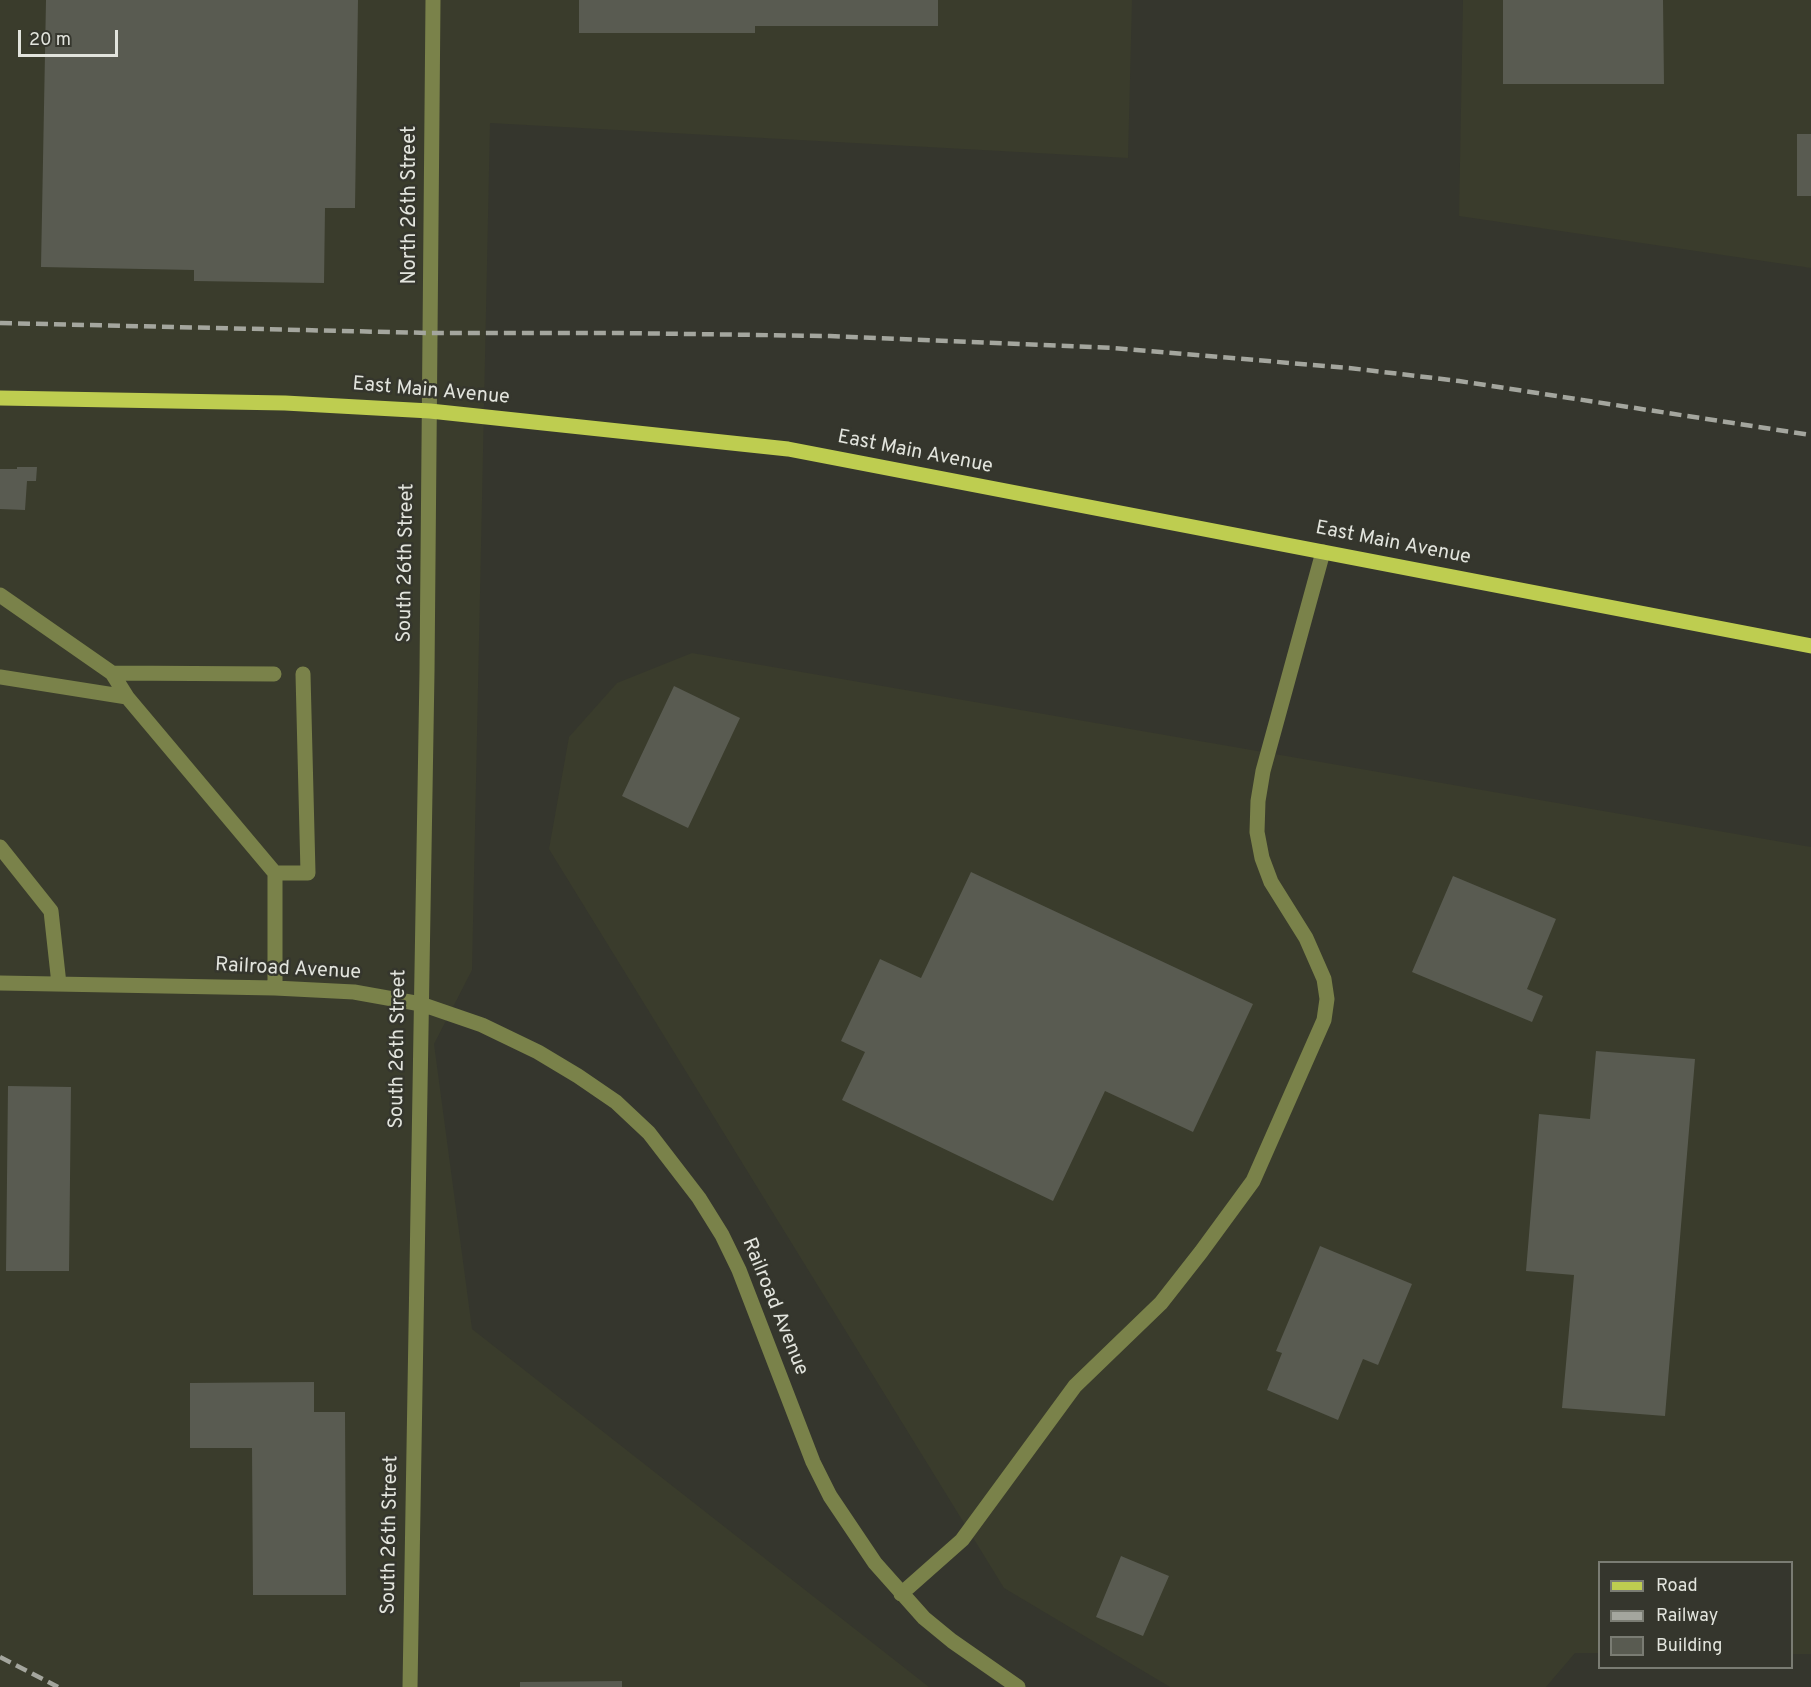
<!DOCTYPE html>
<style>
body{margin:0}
#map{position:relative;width:1811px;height:1687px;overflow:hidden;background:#35362d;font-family:Overpass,sans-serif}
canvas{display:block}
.legend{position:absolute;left:1598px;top:1561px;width:195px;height:108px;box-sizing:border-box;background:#35362d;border:2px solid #7a7c73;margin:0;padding:8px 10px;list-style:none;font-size:18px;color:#e2e4dd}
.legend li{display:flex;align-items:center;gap:12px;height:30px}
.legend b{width:30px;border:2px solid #7a7c73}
.scale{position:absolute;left:18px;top:30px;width:100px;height:27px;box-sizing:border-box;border:3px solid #e2e4dd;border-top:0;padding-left:8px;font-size:18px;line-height:21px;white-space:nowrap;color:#e2e4dd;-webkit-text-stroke:4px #35362d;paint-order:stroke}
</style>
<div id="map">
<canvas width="1811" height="1687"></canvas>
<ul class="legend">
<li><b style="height:8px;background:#becd50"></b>Road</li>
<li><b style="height:8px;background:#a4a69e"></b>Railway</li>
<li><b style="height:16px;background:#595b51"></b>Building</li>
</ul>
<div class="scale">20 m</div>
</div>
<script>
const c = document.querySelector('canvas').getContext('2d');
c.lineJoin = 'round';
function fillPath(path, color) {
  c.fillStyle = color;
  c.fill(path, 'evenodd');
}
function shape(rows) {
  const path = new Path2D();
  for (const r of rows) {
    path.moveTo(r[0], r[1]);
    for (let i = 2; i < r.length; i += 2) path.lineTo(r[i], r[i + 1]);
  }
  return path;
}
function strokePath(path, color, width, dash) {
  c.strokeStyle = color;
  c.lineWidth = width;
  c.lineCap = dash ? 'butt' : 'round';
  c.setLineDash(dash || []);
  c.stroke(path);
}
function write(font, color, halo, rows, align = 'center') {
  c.font = font + ' Overpass,sans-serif';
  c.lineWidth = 5;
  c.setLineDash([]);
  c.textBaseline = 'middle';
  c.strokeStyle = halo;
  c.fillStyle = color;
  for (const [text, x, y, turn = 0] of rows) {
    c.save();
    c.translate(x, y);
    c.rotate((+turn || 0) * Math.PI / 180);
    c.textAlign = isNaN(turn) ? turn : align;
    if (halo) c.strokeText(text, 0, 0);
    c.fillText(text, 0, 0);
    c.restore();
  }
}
fillPath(shape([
 [0,0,1132,0,1128,158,490,123,472,970,434,1044,472,1329,929,1687,0,1687],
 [1463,0,1811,0,1811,268,1459,216],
 [692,653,1811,847,1811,1654,1792,1654,1792,1562,1600,1562,1599,1653,1575,1653,1546,1687,1170,1687,1004,1588,549,849,569,737,617,683]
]), '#3a3c2c');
fillPath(shape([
 [46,0,358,0,355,208,325,208,324,283,194,281,194,270,41,267],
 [579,0,938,0,938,26,755,26,755,33,579,33],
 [1503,0,1663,0,1664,84,1503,84],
 [1797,134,1811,134,1811,196,1797,196],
 [17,467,37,467,36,481,27,481,25,510,0,509,0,469,17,469],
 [674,686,740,718,688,828,622,796],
 [971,872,1253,1004,1193,1132,1105,1091,1053,1201,842,1100,865,1052,841,1041,880,959,921,978],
 [1453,876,1556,919,1527,989,1543,996,1532,1022,1412,972],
 [1596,1051,1695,1059,1665,1416,1562,1408,1574,1275,1526,1271,1539,1114,1590,1119],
 [8,1086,71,1087,69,1271,6,1271],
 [1320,1246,1412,1284,1378,1365,1363,1359,1338,1420,1267,1390,1282,1353,1276,1351],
 [314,1382,314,1412,345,1412,346,1595,253,1595,252,1448,190,1448,190,1383],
 [1121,1556,1169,1576,1143,1636,1096,1617],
 [622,1681,622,1687,520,1687,520,1682]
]), '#595b51');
strokePath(shape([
 [0,595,112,673,127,697,275,873,275,988],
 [112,673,274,674],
 [0,677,127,697],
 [0,847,51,911,59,984],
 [275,873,308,873,303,674],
 [0,983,275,988,354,992,421,1004,482,1025,538,1052,578,1076,616,1102,649,1133,699,1198,722,1235,739,1270,813,1462,830,1496,875,1563,924,1618,952,1641,1018,1687],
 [901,1594,962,1540,1075,1386,1161,1303,1201,1252,1253,1181,1324,1020,1327,999,1324,979,1306,938,1271,882,1262,858,1257,832,1258,801,1263,771,1323,552],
 [410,1687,427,672,433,0]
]), '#7a824a', 15);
strokePath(shape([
 [0,398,285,403,430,411,788,449,1811,646]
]), '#becd50', 15);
strokePath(shape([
 [0,323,431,333,617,333,830,336,1114,348,1349,368,1459,381,1811,435],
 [0,1657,58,1687]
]), '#a4a69e', 4.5, [12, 6]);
write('20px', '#e2e4dd', '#35362d', [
 ["North 26th Street",411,205,-90],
 ["East Main Avenue",431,392,5],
 ["East Main Avenue",915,453,11],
 ["East Main Avenue",1393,544,11],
 ["South 26th Street",407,563,-89],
 ["Railroad Avenue",288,970,3],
 ["South 26th Street",399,1049,-89],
 ["Railroad Avenue",774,1307,68],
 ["South 26th Street",391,1535,-89]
]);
</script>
